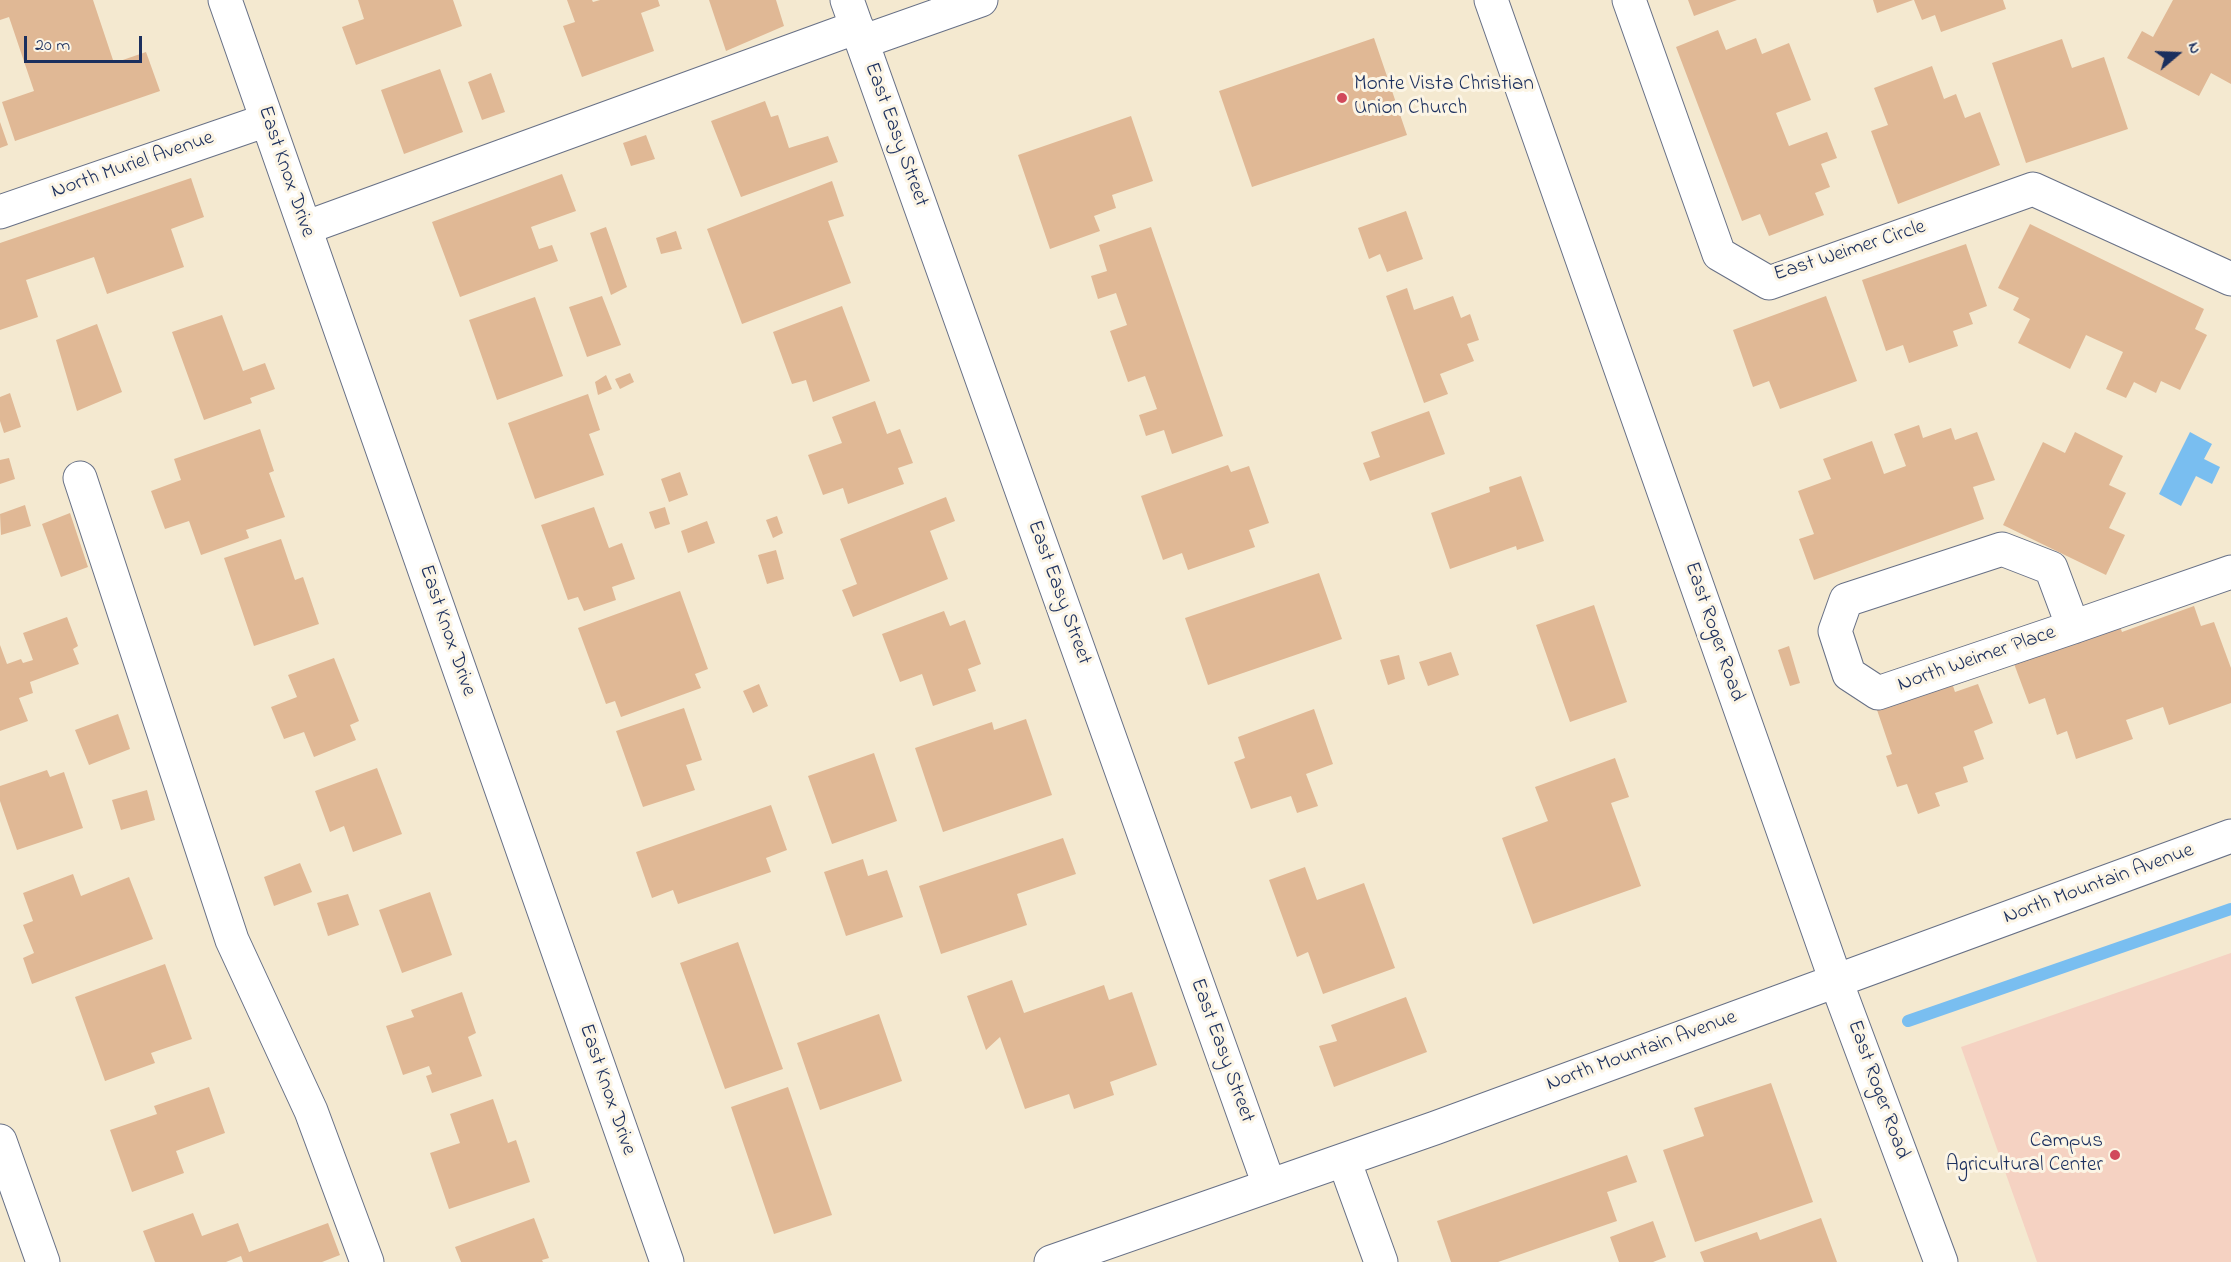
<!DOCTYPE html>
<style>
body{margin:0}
#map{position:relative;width:2231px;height:1262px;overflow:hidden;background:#f4e9d0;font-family:"Indie Flower",sans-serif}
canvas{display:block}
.north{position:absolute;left:2147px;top:24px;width:60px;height:60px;-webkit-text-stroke:4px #fcf5e5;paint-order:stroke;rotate:71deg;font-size:16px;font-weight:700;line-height:24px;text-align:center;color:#1b2f5e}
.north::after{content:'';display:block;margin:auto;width:21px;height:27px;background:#1b2f5e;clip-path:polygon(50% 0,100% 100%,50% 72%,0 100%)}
.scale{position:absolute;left:24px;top:36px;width:118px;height:27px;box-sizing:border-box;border:3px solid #1b2f5e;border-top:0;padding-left:8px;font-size:18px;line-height:21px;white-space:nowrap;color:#1b2f5e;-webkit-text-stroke:4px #fcf5e5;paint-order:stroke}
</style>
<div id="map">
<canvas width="2231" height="1262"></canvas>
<div class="north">N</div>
<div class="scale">20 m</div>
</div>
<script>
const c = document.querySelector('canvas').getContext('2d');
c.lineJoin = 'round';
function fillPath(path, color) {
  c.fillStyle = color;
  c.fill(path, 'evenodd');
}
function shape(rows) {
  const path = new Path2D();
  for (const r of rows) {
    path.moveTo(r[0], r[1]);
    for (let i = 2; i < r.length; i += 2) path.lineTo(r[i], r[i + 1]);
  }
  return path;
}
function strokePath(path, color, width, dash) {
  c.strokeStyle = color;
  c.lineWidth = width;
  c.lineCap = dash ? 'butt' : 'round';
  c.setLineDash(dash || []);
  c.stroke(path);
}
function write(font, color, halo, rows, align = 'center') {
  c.font = font + ' "Indie Flower",sans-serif';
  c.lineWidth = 6;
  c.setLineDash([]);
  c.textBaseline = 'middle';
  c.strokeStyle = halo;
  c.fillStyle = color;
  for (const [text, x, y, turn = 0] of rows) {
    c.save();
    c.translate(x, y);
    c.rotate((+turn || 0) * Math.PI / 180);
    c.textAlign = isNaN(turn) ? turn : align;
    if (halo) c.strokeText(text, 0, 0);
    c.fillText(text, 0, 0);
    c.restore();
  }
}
fillPath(shape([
 [2231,953,2231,1262,2037,1262,1961,1047]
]), '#f5d2c2');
fillPath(shape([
 [2190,432,2212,444,2204,459,2220,467,2212,484,2196,476,2181,506,2159,494]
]), '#79bef0');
strokePath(shape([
 [1908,1021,2231,909]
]), '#79bef0', 12);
fillPath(shape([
 [0,0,93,0,114,63,146,52,160,91,15,141,2,102,34,91,9,17,0,20],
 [358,0,453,0,462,26,356,65,342,27,364,19],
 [567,0,592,0,593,2,600,0,658,0,660,6,641,13,654,51,582,77,563,26,575,22],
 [709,0,776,0,784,26,726,51],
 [1688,0,1737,0,1694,16],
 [1873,0,1913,0,1877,13],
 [1914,0,2003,0,2006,9,1941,32,1935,15,1922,20],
 [2173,0,2231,0,2231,84,2211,73,2199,96,2127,58,2142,31,2153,37],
 [1718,30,1726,50,1756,38,1762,54,1789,43,1811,100,1776,113,1789,146,1827,132,1837,158,1821,164,1830,187,1815,193,1824,215,1769,236,1760,214,1742,221,1676,47],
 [1374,38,1407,135,1252,187,1219,91],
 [2062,39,2072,68,2104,57,2128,129,2026,163,1992,63],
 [1932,66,1944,99,1956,94,1965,118,1980,112,2000,165,1898,204,1871,131,1888,125,1874,88],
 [440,69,463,132,404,154,381,90],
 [491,73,505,112,482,120,468,82],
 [765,101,771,117,778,115,789,148,828,136,838,162,741,197,711,121],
 [1131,116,1153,181,1112,195,1116,208,1094,216,1100,231,1050,249,1018,155],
 [0,122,8,145,0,148],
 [646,135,655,159,631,166,623,143],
 [562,174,576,211,531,227,539,249,552,245,558,261,460,297,432,222],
 [191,178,204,217,171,229,184,267,107,294,94,257,26,280,38,317,0,330,0,243],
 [832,181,844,216,828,221,851,283,742,324,707,229],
 [1406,211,1423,259,1387,272,1380,254,1369,259,1358,228],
 [2030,224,2204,309,2195,329,2207,335,2180,390,2161,381,2156,393,2134,382,2126,398,2106,389,2123,352,2086,335,2070,369,2018,343,2030,319,2013,310,2019,298,1998,288],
 [606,227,627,287,611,295,590,233],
 [1151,227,1223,436,1172,454,1164,430,1146,436,1139,415,1157,409,1145,376,1128,382,1110,331,1127,325,1116,293,1098,299,1091,276,1107,271,1099,245],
 [676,231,682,249,661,254,656,238],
 [1966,244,1987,306,1969,313,1973,324,1953,331,1958,346,1909,363,1903,345,1886,351,1862,280],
 [1407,288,1414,310,1453,296,1461,318,1470,314,1479,340,1467,344,1474,361,1440,374,1448,394,1424,403,1386,296],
 [602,296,621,345,587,357,569,307],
 [1826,296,1857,381,1780,409,1769,381,1753,387,1733,330],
 [535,297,563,376,497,400,469,320],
 [842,306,870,381,813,402,806,380,792,384,773,332],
 [222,315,243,371,265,363,275,389,250,398,252,403,204,420,172,332],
 [97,324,122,392,77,411,56,340],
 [630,373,634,382,620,389,615,379],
 [606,375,612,389,598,395,595,382],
 [10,393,21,427,4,433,0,421,0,397],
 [588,394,600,430,589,434,604,475,535,499,508,423],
 [875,401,887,434,900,429,913,463,898,468,904,484,848,504,843,488,823,495,808,455,842,443,832,417],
 [1429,411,1445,454,1370,481,1363,463,1380,457,1371,432],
 [1919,425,1923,438,1951,428,1955,440,1977,432,1995,480,1973,487,1984,519,1814,580,1799,539,1814,534,1798,491,1831,479,1823,459,1872,441,1884,474,1906,466,1894,434],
 [260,429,274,471,269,473,285,517,246,530,249,538,201,555,189,521,165,529,151,491,181,480,174,459],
 [2075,432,2123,456,2109,485,2126,493,2109,528,2125,535,2106,575,2003,525,2043,442,2065,453],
 [9,458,15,479,0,484,0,460],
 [1228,465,1231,472,1249,466,1269,523,1249,530,1255,547,1188,570,1182,553,1163,560,1141,496],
 [680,472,688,495,669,502,661,479],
 [1521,476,1544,541,1517,550,1516,546,1450,569,1431,513,1490,492,1489,487],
 [946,497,955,521,930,531,948,579,853,617,842,590,857,584,840,539],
 [25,505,31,526,1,535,0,514],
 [594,507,609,548,622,543,635,579,612,587,616,600,584,611,578,597,568,600,541,525],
 [665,507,670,524,655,529,649,512],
 [70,513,88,567,61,577,42,524],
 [777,516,783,533,773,538,766,520],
 [707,521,715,543,688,553,681,531],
 [281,539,295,580,303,577,319,624,254,646,224,558],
 [776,550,784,579,767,584,758,555],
 [1319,573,1342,639,1208,685,1185,618],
 [680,591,708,669,695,674,701,688,621,717,615,701,606,704,578,628],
 [1594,605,1627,702,1570,722,1536,625],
 [2194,606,2201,626,2214,622,2231,668,2231,703,2169,725,2163,707,2126,720,2133,739,2076,759,2067,731,2057,735,2045,698,2029,704,2013,661,2119,624,2122,632],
 [944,611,950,626,965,620,981,664,968,669,976,691,933,706,922,674,900,682,882,634],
 [67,617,78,646,73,649,79,664,30,682,33,693,19,698,28,721,0,731,0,645,7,664,21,659,23,663,33,660,23,633],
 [1789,646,1800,683,1790,686,1778,650],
 [1451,652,1459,675,1428,686,1419,662],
 [1399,655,1405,679,1388,685,1380,660],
 [334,658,359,721,350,725,356,740,314,757,304,732,284,739,271,707,297,697,288,675],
 [1951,680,1955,692,1978,684,1993,723,1974,731,1984,759,1963,767,1968,782,1935,793,1940,806,1918,814,1907,784,1897,787,1886,756,1892,754,1876,707],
 [759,684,768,706,753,713,743,691],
 [684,708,702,760,686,765,695,790,643,807,616,731],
 [1314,709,1333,764,1306,774,1318,806,1297,813,1291,796,1251,809,1234,762,1245,758,1238,737],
 [118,714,130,749,89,765,75,730],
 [1026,719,1052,795,943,832,915,748,992,722,994,730],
 [874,753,897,821,832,844,808,776],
 [1615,758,1629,797,1611,803,1641,886,1533,924,1502,838,1548,821,1535,787],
 [377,768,402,834,353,852,344,826,330,832,315,791],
 [47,770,50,777,64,772,83,828,17,850,0,801,0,786],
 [147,790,155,820,121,830,112,800],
 [771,805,787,850,766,858,771,872,678,904,673,890,652,898,636,852],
 [1063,838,1076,874,1017,894,1027,925,941,954,919,886],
 [863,859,868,876,887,870,903,917,846,936,824,872],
 [300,863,312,892,274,906,264,877],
 [1305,867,1317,900,1364,883,1395,968,1323,994,1308,952,1297,957,1269,880],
 [73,874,81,896,129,877,153,939,32,984,23,958,34,953,23,925,33,921,23,893],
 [430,892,452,955,402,973,379,910],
 [348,894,359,925,328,936,317,903],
 [738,942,783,1069,725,1089,680,963],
 [165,964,192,1039,151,1053,155,1063,105,1081,75,997],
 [1012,980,1024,1013,1104,985,1109,1000,1132,992,1157,1065,1110,1082,1114,1095,1074,1109,1069,1094,1025,1109,1000,1037,986,1050,967,996],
 [462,992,476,1033,468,1037,482,1076,432,1093,426,1076,432,1074,429,1066,403,1075,386,1026,414,1017,411,1010],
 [1406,997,1427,1052,1334,1087,1319,1046,1337,1041,1331,1025],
 [879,1014,902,1081,820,1110,797,1043],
 [1771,1083,1813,1202,1695,1242,1663,1150,1704,1136,1694,1108],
 [209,1087,225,1133,176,1151,184,1173,132,1192,110,1130,157,1114,154,1106],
 [788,1087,832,1215,774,1234,731,1107],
 [493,1099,508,1143,516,1140,530,1182,449,1209,430,1153,460,1143,450,1114],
 [1627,1155,1637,1182,1607,1192,1617,1221,1498,1262,1451,1262,1437,1221],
 [193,1213,202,1236,238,1223,249,1252,328,1223,340,1255,322,1262,243,1262,241,1256,226,1262,155,1262,143,1231],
 [534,1218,549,1258,542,1260,543,1262,461,1262,455,1247],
 [1821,1218,1837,1262,1704,1262,1700,1252,1757,1232,1760,1240],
 [1653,1221,1666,1257,1653,1262,1619,1262,1610,1237]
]), '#e0b895');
const minor = shape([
 [225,0,667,1262],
 [847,0,1269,1185],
 [1491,0,1836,981,1941,1262],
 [1629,0,1719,254,1769,283,2033,189,2231,279],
 [862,42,981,0],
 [0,212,267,120],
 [305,228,857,27],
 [80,478,232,940,311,1111,367,1262],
 [2073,627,2051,568,2002,549,1846,600,1835,631,1849,674,1878,693,2073,627,2231,572],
 [0,1141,43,1262],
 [1344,1160,1381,1262],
 [1051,1262,1435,1128,2231,836]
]);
strokePath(minor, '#677086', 35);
strokePath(minor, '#fff', 33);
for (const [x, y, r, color] of [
 [1342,98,6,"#d1495b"],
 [2115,1155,6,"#d1495b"]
]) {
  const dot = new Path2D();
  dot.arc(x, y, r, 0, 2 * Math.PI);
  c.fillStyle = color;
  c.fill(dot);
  strokePath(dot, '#fcf5e5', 2);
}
write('21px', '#1b2f5e', '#fcf5e5', [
 ["Monte Vista Christian",1354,86],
 ["Union Church",1354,110],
 ["Campus",2103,1143,"right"],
 ["Agricultural Center",2103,1167,"right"]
], 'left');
write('21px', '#1b2f5e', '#fcf5e5', [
 ["East Easy Street",895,135,70],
 ["North Muriel Avenue",133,166,-19],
 ["East Knox Drive",285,172,71],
 ["East Weimer Circle",1850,252,-18],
 ["East Easy Street",1058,593,70],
 ["East Knox Drive",446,631,71],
 ["East Roger Road",1713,632,71],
 ["North Weimer Place",1977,660,-19],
 ["North Mountain Avenue",2099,885,-20],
 ["East Easy Street",1221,1051,70],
 ["North Mountain Avenue",1642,1052,-20],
 ["East Knox Drive",606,1090,71],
 ["East Roger Road",1877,1090,70]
]);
</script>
